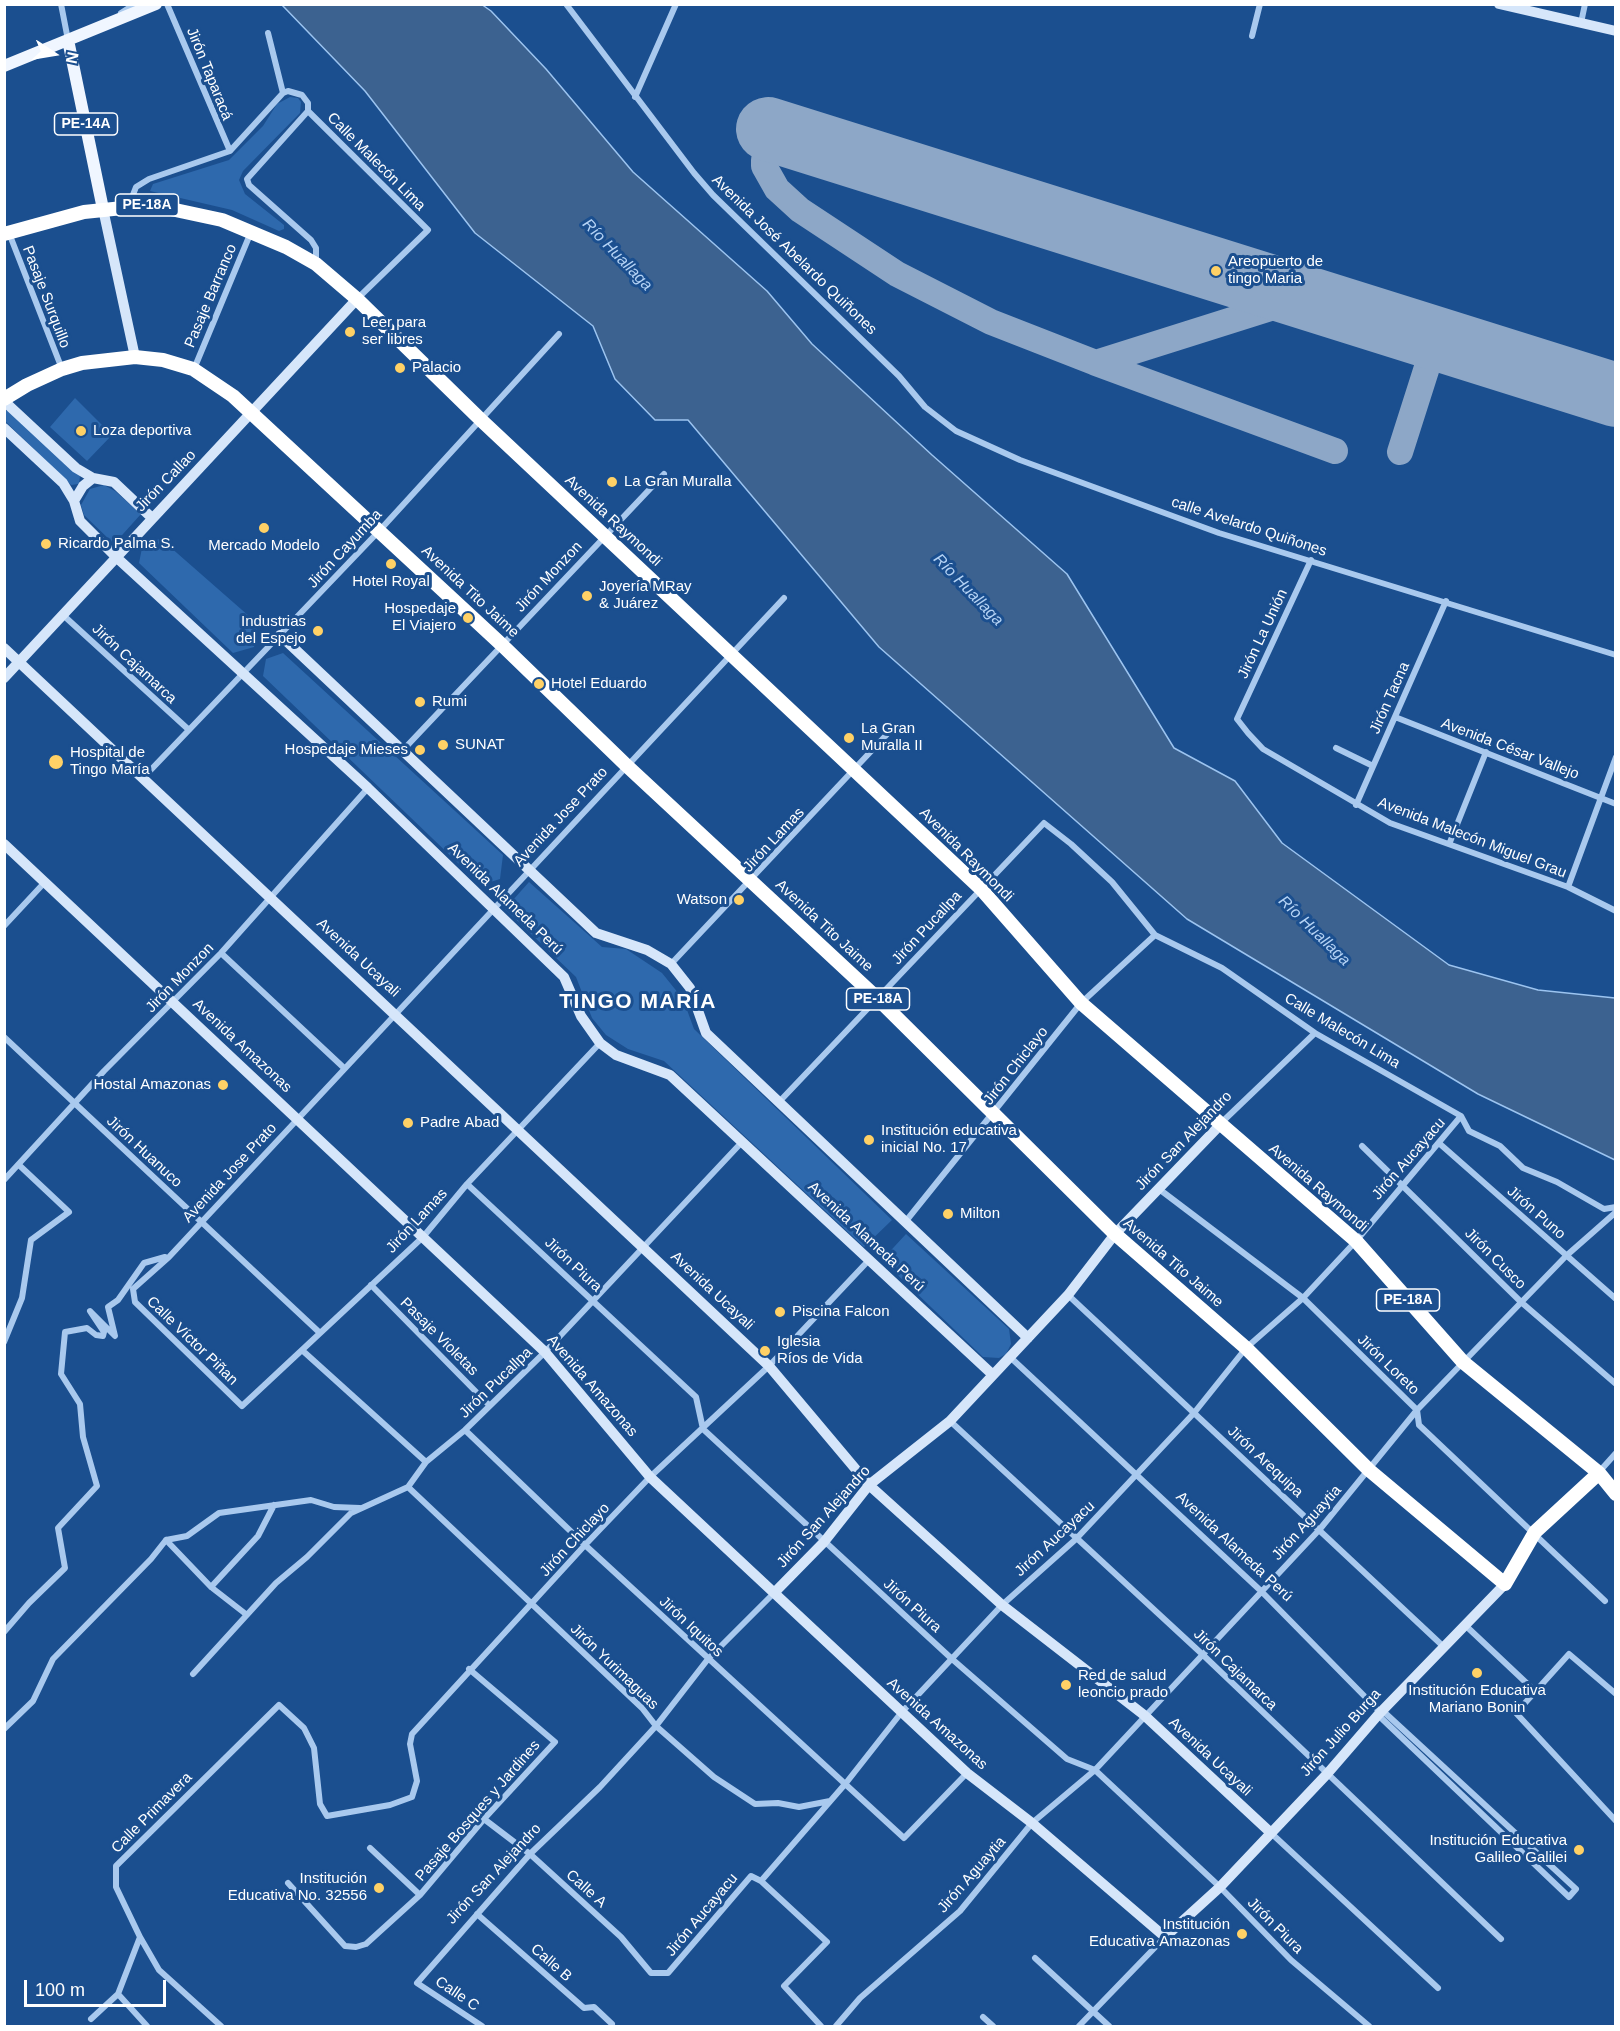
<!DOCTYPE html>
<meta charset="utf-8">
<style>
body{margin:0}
#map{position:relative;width:1620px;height:2031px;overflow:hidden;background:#1b4f8f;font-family:Helvetica,sans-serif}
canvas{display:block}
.frame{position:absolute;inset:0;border:6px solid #fff;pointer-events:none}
.north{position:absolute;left:24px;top:24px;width:60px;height:60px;-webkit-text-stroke:4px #1b4f8f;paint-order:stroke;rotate:102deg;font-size:16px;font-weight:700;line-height:24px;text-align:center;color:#fff}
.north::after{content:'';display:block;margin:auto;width:21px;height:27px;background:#fff;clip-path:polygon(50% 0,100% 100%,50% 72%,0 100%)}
.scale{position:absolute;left:24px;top:1980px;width:142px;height:27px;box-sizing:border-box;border:3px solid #fff;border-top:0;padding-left:8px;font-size:18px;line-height:21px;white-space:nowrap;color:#fff;-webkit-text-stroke:4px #1b4f8f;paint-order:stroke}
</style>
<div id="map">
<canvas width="1620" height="2031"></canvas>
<div class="frame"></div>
<div class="north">N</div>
<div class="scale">100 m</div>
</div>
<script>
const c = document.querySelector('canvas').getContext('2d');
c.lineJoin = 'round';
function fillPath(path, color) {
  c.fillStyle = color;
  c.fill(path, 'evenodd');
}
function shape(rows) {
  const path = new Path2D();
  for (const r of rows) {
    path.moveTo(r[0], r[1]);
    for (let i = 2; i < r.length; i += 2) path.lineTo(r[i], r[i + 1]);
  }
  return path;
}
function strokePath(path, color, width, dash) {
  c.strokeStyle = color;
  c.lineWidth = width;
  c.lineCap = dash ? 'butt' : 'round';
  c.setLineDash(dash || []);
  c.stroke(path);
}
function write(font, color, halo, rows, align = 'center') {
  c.font = font + ' Helvetica,sans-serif';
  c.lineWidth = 6;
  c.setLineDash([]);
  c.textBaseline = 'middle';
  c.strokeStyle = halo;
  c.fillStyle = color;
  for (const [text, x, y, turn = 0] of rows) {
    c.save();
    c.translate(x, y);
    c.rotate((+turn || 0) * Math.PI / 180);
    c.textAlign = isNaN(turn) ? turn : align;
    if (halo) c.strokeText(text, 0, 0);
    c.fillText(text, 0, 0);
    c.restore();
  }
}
fillPath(shape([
 [290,97,298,98,301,102,300,113,243,171,239,180,245,194,284,225,284,229,279,231,232,210,150,191,153,184,229,160,263,126,277,104],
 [75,398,112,435,87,461,50,427],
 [5,411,11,411,80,476,79,484,71,485,5,421],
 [104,485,115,491,141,514,114,544,84,515,81,505,90,489],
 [161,539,258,624,254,647,233,653,139,563,143,543],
 [283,653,503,855,500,879,481,885,263,676,266,659],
 [529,882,602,947,626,949,662,973,683,999,694,1029,892,1220,864,1247,664,1061,628,1049,606,1035,592,1018,576,977,505,909],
 [906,1234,1009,1329,1011,1344,1006,1354,999,1358,983,1357,882,1260]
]), '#2e69ad');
const water = shape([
 [481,4,491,11,546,69,633,172,767,291,812,344,932,455,1067,574,1174,748,1235,781,1282,843,1449,965,1538,990,1615,998,1615,1160,1478,1094,1187,919,879,647,688,420,655,420,615,379,593,326,475,233,365,91,282,5,481,4]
]);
fillPath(water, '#3c6290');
strokePath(water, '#9cc4f0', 1.5);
strokePath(shape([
 [791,136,779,139,772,145,764,160,764,166,777,189,800,210,897,274,991,322,1096,363,1305,297],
 [1096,363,1335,451],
 [1400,452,1436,339]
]), '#8da7c7', 26);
strokePath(shape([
 [768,129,1616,395]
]), '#8da7c7', 64);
strokePath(shape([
 [61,4,68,40],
 [167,4,230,151],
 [566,4,694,173,713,195,899,376,925,407,956,431,1020,460,1219,533,1616,655],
 [121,13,135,4],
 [1581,23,1585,4],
 [268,33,283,93],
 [1252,36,1260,4],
 [283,93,288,91,302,95,308,103,308,111,247,179,249,185,311,240,316,248,316,262],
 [635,97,676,4],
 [308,111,428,230,358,298],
 [129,205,136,187,149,179,230,151,283,93],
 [9,233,62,369],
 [194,369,251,232],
 [1311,560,1237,719,1248,733,1263,749,1390,823,1568,887,1616,911],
 [63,615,189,730],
 [1395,717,1616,804],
 [1336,748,1373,766],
 [404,749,664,474],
 [144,777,380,530,559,334],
 [1356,805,1446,601],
 [1450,842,1486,752],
 [1568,887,1616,757],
 [4,926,45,882],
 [221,953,343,1067],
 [671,964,891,730],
 [4,1037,320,1333],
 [600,1043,467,1184,423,1237,242,1406,135,1302,133,1289,169,1257,784,598],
 [779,1102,1044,823,1071,844,1112,882,1155,935,1222,968,1315,1033,1461,1116,1469,1131,1500,1146,1523,1168,1557,1182,1604,1209,1616,1207],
 [1220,1124,1315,1033],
 [1440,1144,1616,1299],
 [1362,1146,1521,1302,1616,1384],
 [4,1180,104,1071,221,953,368,788],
 [467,1184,696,1397,703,1429,952,1659,1067,1759,1095,1770,1220,1887,1291,1960,1369,2026],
 [1159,1189,1303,1298,1417,1410,1419,1425,1605,1601],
 [906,1221,1081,1003,1155,935],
 [371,1285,489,1405],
 [1068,1295,1445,1648],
 [4,1342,22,1298,31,1240,69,1212,19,1165],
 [303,1351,426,1462],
 [1010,1357,1261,1591,1381,1713],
 [950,1421,1202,1654,1501,1939],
 [465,1430,585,1545,904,1838,967,1773],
 [1599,1472,1616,1453],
 [408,1487,642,1708,656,1726,714,1777,755,1804,778,1803,799,1807,830,1801],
 [166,1540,211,1587,247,1615],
 [211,1587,258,1536,274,1505],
 [1466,1626,1536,1692],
 [4,1632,29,1603,65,1568,58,1528,97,1486,83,1437,80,1404,61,1374,65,1332,87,1328,96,1335,103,1336,104,1332,90,1311,115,1336,108,1307,118,1300,144,1263,165,1257],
 [193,1674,276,1583,307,1557,351,1513,408,1487,426,1462,465,1430,545,1352,742,1142],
 [1616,1694,1569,1654,1516,1713,1616,1821],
 [1378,1715,1569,1897,1576,1889,1383,1711],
 [4,1729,33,1701,53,1659,151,1559,166,1540,187,1536,219,1513,311,1500,334,1507,360,1508],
 [484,1819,530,1854,621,1937,651,1973,668,1973,751,1876,761,1881,846,1783,901,1713,1002,1605,1076,1539,1194,1413,1246,1348,1303,1298,1356,1241,1461,1116],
 [1271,1833,1438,1988],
 [370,1848,420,1895],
 [761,1881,827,1942,784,1986,821,2026],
 [288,1883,345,1946,356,1947,366,1944,420,1895,484,1819,555,1742,469,1669],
 [477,1914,584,2008,594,2007,612,2024],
 [140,1937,159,1970,221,2026],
 [1035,1958,1109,2026],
 [118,1994,147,2026],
 [983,2017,993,2026],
 [91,2019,118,1994,140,1937,116,1887,116,1866,279,1705,304,1728,314,1748,320,1804,327,1816,390,1805,412,1797,417,1781,410,1744,412,1734,585,1545,650,1477,769,1366,869,1260],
 [482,2026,417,1983,530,1854,600,1787,656,1726,708,1659,774,1593],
 [836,2026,860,1998,960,1911,1032,1823,1095,1770,1320,1529,1417,1410,1566,1256,1616,1212],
 [1079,2026,1165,1937]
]), '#a9c9ee', 6);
strokePath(shape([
 [1499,4,1616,31],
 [103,209,135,357],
 [4,401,76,468,93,478,114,482,152,518],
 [4,428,63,483,74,501,80,521,116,557,368,788,564,977,581,1016,600,1043,616,1055,670,1075,993,1375],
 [74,501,83,486,93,478],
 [280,635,596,933,647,950,671,964,690,988,706,1033,1028,1338],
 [4,648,769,1366,869,1485,1002,1605,1144,1715,1271,1833],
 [4,678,357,299],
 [4,844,545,1352,650,1477,967,1773,1032,1823,1165,1937,1220,1887,1327,1774,1378,1715,1505,1584],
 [774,1593,824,1542,869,1485,950,1421,1068,1295,1115,1234,1220,1125]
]), '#d6e6fa', 10);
strokePath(shape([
 [68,40,103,209],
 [4,66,156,4]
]), '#f0f6ff', 12);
strokePath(shape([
 [4,234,84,212,152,205,222,220,286,247,316,264,357,299,481,420,981,889,1081,1003,1356,1241,1463,1362,1599,1473,1616,1494],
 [4,399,27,385,62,369,82,363,135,357,163,360,193,369,233,396,502,645,626,765,878,999,1115,1234,1246,1348,1369,1470,1505,1584,1535,1532,1599,1473]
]), '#fff', 14);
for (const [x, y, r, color] of [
 [1216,271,6,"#ffd166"],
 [350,332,6,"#ffd166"],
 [400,368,6,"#ffd166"],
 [81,431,6,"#ffd166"],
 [612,482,6,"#ffd166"],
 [264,528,6,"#ffd166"],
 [46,544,6,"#ffd166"],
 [391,564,6,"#ffd166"],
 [587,596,6,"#ffd166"],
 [468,618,6,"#ffd166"],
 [318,631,6,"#ffd166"],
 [539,684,6,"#ffd166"],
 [420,702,6,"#ffd166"],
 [849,738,6,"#ffd166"],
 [443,745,6,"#ffd166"],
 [420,750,6,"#ffd166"],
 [56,762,8,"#ffd166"],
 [739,900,6,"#ffd166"],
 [223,1085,6,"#ffd166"],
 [408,1123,6,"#ffd166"],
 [869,1140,6,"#ffd166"],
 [948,1214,6,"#ffd166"],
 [780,1312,6,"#ffd166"],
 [765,1351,6,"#ffd166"],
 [1477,1673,6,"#ffd166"],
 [1066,1685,6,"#ffd166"],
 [1579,1850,6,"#ffd166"],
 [379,1888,6,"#ffd166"],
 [1242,1934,6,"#ffd166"]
]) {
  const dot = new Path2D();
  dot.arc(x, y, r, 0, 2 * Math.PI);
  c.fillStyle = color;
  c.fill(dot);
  strokePath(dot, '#1b4f8f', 2);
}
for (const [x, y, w] of [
 [86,124,63],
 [147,205,63],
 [878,999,63],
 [1408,1300,63]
]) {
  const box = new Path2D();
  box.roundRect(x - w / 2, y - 11, w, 22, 4.5);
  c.fillStyle = '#1b4f8f';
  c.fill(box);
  strokePath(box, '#fff', 1.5);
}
write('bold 14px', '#fff', null, [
 ["PE-14A",86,124],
 ["PE-18A",147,205],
 ["PE-18A",878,999],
 ["PE-18A",1408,1300]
]);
write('15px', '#fff', '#1b4f8f', [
 ["Jirón Taparacá",209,74,68],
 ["Calle Malecón Lima",376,162,45],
 ["Avenida José Abelardo Quiñones",794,255,44],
 ["Pasaje Barranco",211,296,-67],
 ["Pasaje Surquillo",46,297,69],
 ["Jirón Callao",166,481,-46],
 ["Avenida Raymondi",613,521,43],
 ["calle Avelardo Quiñones",1249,527,18],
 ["Jirón Cayumba",345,549,-47],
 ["Jirón Monzon",549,577,-47],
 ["Avenida Tito Jaime",470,592,43],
 ["Jirón La Unión",1263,634,-65],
 ["Jirón Cajamarca",134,664,43],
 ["Jirón Tacna",1390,698,-66],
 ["Avenida César Vallejo",1510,749,21],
 ["Avenida Jose Prato",561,817,-47],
 ["Avenida Malecón Miguel Grau",1472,838,21],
 ["Jirón Lamas",774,840,-47],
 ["Avenida Raymondi",966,855,45],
 ["Avenida Alameda Perú",505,899,44],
 ["Avenida Tito Jaime",824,926,43],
 ["Jirón Pucallpa",927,928,-47],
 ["Avenida Ucayali",358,958,43],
 ["Jirón Monzon",180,978,-46],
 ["Calle Malecón Lima",1342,1031,31],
 ["Avenida Amazonas",242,1046,43],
 ["Jirón Chiclayo",1016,1066,-52],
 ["Jirón San Alejandro",1184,1141,-46],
 ["Jirón Huanuco",144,1152,43],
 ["Jirón Aucayacu",1409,1159,-49],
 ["Avenida Jose Prato",230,1173,-47],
 ["Avenida Raymondi",1318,1188,41],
 ["Jirón Puno",1536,1213,41],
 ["Jirón Lamas",417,1221,-47],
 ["Avenida Alameda Perú",866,1237,43],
 ["Jirón Cusco",1495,1259,45],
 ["Avenida Tito Jaime",1173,1263,41],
 ["Jirón Piura",573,1265,43],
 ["Avenida Ucayali",712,1291,43],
 ["Pasaje Violetas",439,1337,45],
 ["Calle Víctor Piñan",192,1341,44],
 ["Jirón Loreto",1388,1365,44],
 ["Jirón Pucallpa",496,1383,-44],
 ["Avenida Amazonas",592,1386,49],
 ["Jirón Arequipa",1265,1462,43],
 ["Jirón San Alejandro",824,1517,-48],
 ["Jirón Aguaytia",1307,1523,-48],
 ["Jirón Aucayacu",1055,1539,-43],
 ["Jirón Chiclayo",575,1540,-47],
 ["Avenida Alameda Perú",1234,1547,43],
 ["Jirón Piura",912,1606,42],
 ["Jirón Iquitos",691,1627,43],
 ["Jirón Yurimaguas",614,1667,44],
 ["Jirón Cajamarca",1235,1670,44],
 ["Avenida Amazonas",937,1724,42],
 ["Jirón Julio Burga",1341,1733,-48],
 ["Avenida Ucayali",1210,1757,43],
 ["Pasaje Bosques y Jardines",478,1811,-49],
 ["Calle Primavera",152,1813,-45],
 ["Jirón San Alejandro",494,1874,-47],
 ["Jirón Aguaytia",972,1875,-49],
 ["Calle A",586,1889,42],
 ["Jirón Aucayacu",702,1915,-50],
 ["Jirón Piura",1275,1926,45],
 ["Calle B",551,1963,41],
 ["Calle C",457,1994,34]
]);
write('15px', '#fff', '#1b4f8f', [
 ["Areopuerto de",1228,262],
 ["tingo Maria",1228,279],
 ["Leer para",362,323],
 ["ser libres",362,340],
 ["Palacio",412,368],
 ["Loza deportiva",93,431],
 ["La Gran Muralla",624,482],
 ["Ricardo Palma S.",58,544],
 ["Mercado Modelo",264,546,"center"],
 ["Hotel Royal",391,582,"center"],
 ["Joyería MRay",599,587],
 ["& Juárez",599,604],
 ["Hospedaje",456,609,"right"],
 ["El Viajero",456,626,"right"],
 ["Industrias",306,622,"right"],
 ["del Espejo",306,639,"right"],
 ["Hotel Eduardo",551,684],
 ["Rumi",432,702],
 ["La Gran",861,729],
 ["Muralla II",861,746],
 ["SUNAT",455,745],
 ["Hospedaje Mieses",408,750,"right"],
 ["Hospital de",70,753],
 ["Tingo María",70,770],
 ["Watson",727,900,"right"],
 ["Hostal Amazonas",211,1085,"right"],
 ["Padre Abad",420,1123],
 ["Institución educativa",881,1131],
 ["inicial No. 17",881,1148],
 ["Milton",960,1214],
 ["Piscina Falcon",792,1312],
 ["Iglesia",777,1342],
 ["Ríos de Vida",777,1359],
 ["Red de salud",1078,1676],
 ["leoncio prado",1078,1693],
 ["Institución Educativa",1477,1691,"center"],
 ["Mariano Bonin",1477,1708,"center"],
 ["Institución Educativa",1567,1841,"right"],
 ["Galileo Galilei",1567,1858,"right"],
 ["Institución",367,1879,"right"],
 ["Educativa No. 32556",367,1896,"right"],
 ["Institución",1230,1925,"right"],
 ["Educativa Amazonas",1230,1942,"right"]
], 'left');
write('italic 16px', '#b5d3f5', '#1b4f8f', [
 ["Río Huallaga",617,255,46],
 ["Río Huallaga",968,590,46],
 ["Río Huallaga",1314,931,44]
]);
c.letterSpacing = '1.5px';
write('bold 21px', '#fff', '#1b4f8f', [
 ["TINGO MARÍA",638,1002]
]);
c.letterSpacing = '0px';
</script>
